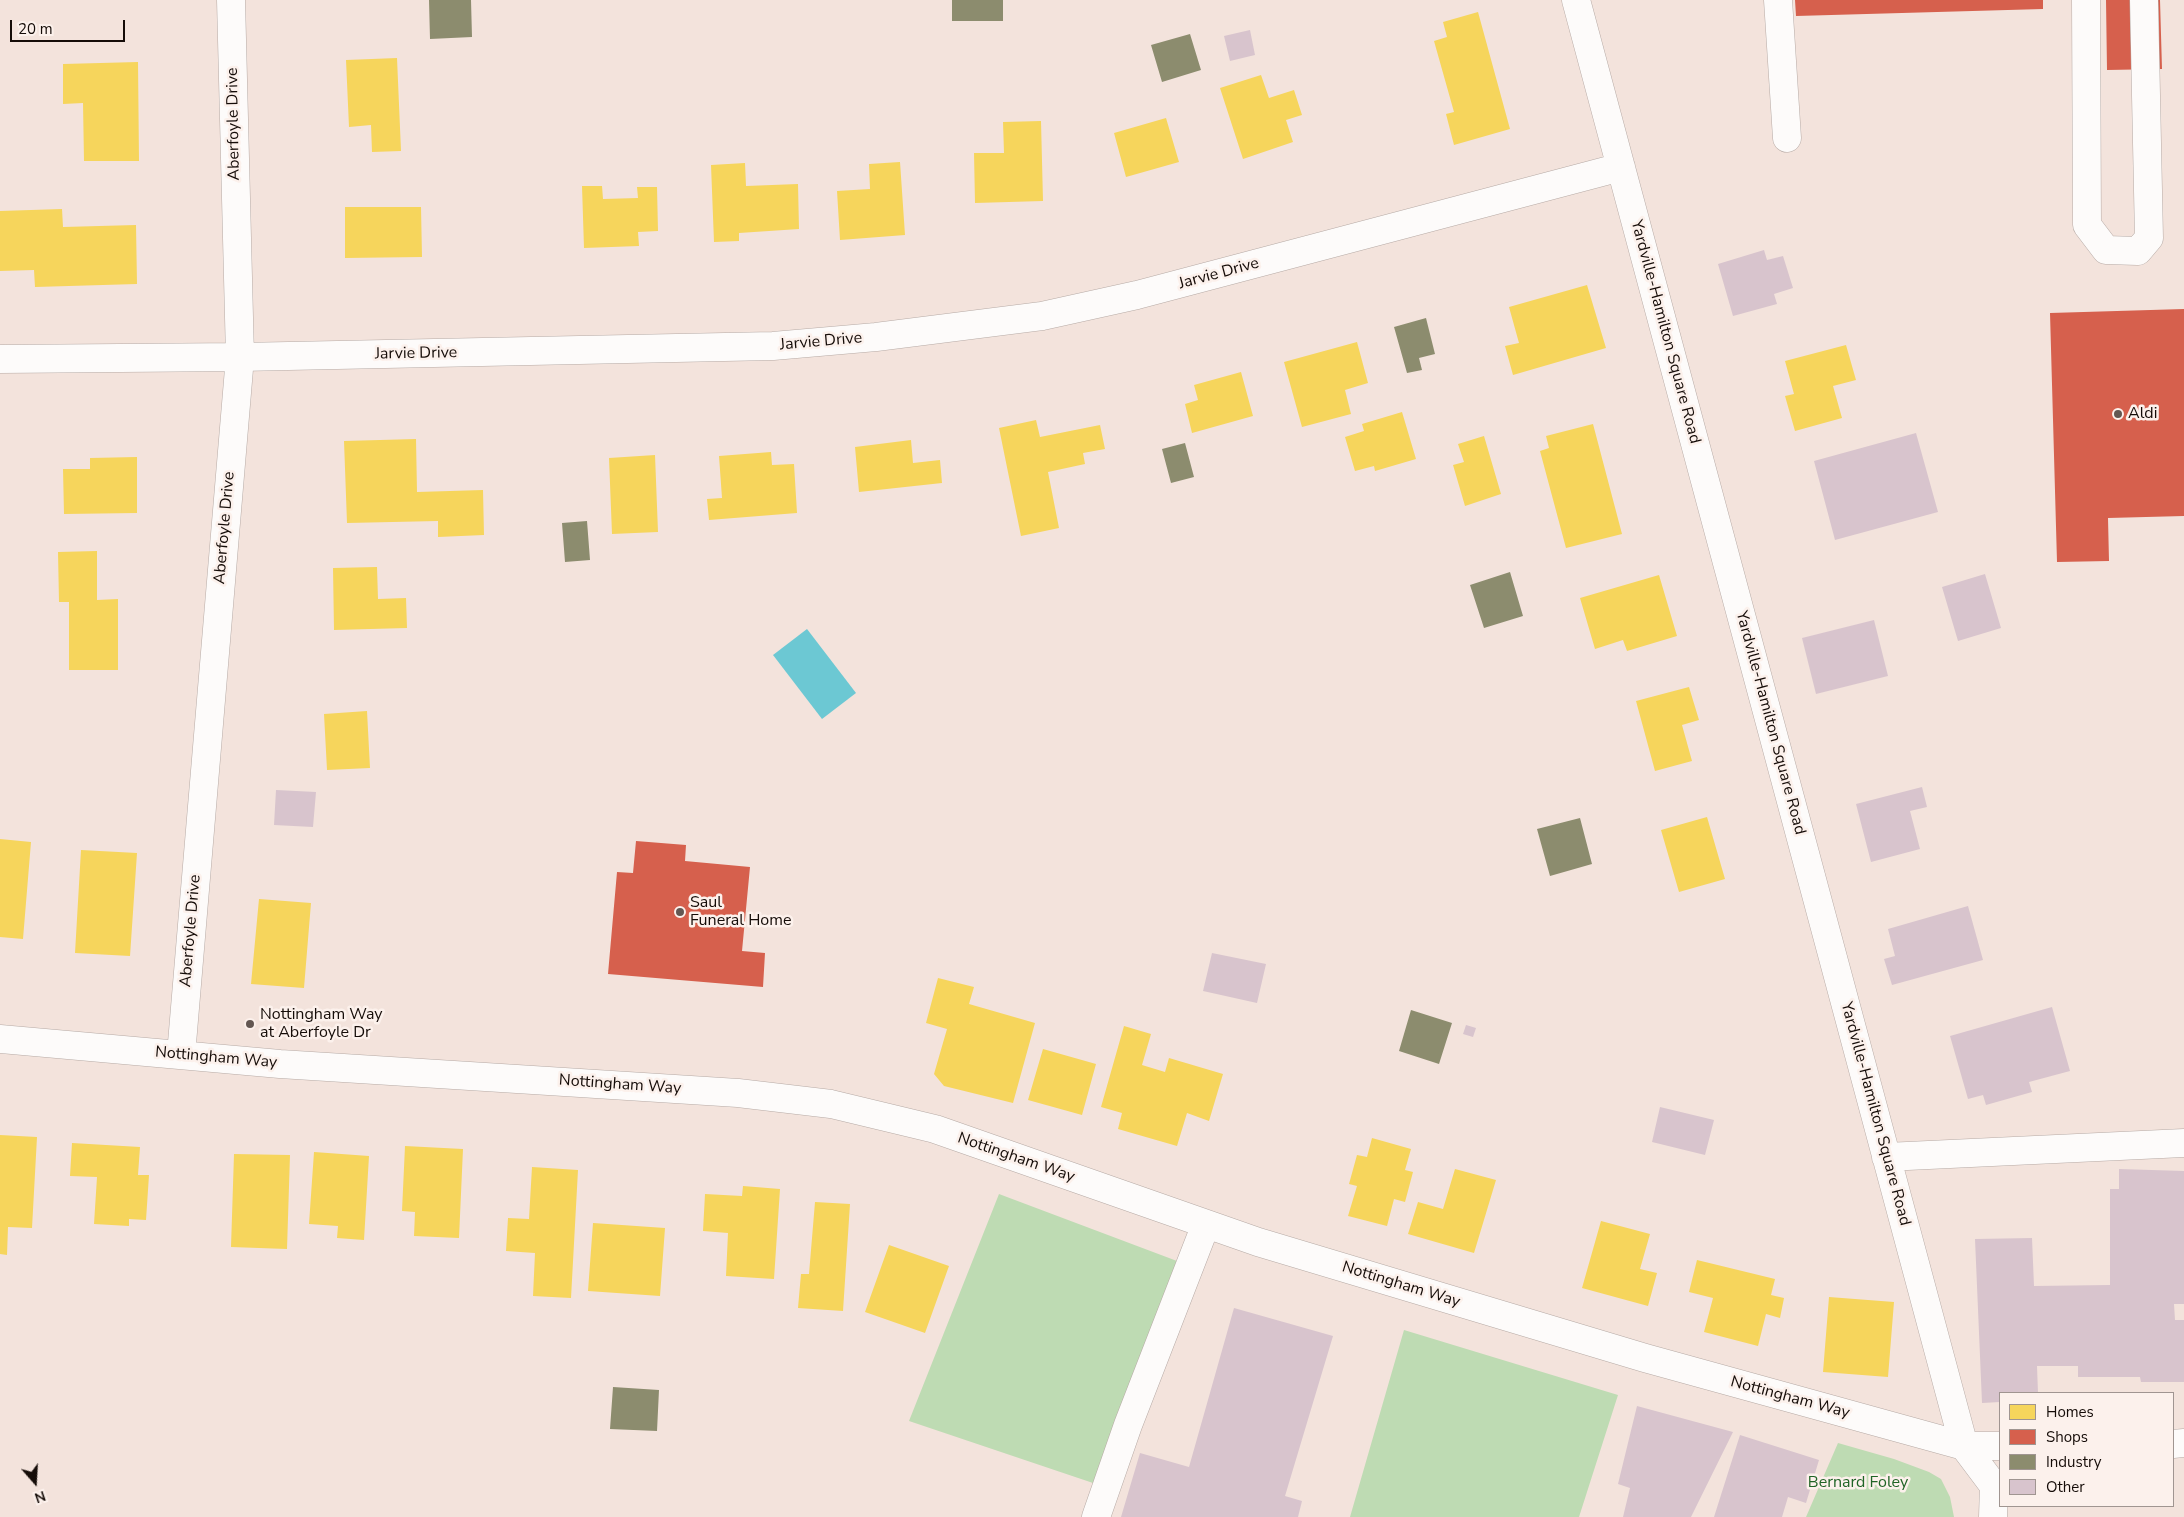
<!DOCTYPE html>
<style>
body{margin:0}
#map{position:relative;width:2184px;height:1517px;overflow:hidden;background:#f3e3dc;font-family:"Nunito Sans",sans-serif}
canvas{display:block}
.legend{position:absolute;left:1999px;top:1392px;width:175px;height:115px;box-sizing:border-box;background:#fcf1ec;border:1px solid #a09591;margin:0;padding:6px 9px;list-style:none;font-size:15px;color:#150c08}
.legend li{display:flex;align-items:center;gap:10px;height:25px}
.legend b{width:25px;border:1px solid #a09591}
.north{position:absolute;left:10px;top:1457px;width:50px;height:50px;-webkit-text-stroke:4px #fcf1ec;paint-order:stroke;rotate:161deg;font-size:14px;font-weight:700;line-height:20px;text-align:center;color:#150c08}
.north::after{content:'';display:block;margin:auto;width:18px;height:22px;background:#150c08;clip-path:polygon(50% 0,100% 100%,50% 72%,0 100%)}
.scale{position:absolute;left:10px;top:20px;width:115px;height:22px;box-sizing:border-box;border:2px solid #150c08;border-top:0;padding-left:6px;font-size:15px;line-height:18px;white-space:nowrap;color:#150c08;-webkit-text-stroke:4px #fcf1ec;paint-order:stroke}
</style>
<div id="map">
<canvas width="2184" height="1517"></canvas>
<ul class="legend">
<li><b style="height:14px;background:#f6d55c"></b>Homes</li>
<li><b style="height:14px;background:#d6604d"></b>Shops</li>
<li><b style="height:14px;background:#8c8c6e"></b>Industry</li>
<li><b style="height:14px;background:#d8c4cd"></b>Other</li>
</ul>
<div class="north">N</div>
<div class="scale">20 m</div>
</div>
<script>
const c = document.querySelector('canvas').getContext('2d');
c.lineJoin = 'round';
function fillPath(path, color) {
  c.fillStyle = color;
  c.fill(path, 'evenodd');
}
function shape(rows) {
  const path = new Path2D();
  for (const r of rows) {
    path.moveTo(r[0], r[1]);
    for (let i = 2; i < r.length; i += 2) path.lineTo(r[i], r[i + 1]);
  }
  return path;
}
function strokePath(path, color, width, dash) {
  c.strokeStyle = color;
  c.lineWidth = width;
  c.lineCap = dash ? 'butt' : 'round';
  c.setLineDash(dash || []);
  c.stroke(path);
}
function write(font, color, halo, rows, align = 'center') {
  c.font = font + ' "Nunito Sans",sans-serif';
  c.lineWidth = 5;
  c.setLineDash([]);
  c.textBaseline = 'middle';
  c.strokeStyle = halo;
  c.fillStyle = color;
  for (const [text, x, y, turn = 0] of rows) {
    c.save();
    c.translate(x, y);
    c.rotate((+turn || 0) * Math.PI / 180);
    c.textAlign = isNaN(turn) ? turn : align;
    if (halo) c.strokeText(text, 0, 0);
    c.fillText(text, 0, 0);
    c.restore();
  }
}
fillPath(shape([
 [999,1194,1177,1261,1093,1483,909,1421],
 [1404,1330,1618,1395,1579,1517,1350,1517],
 [1838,1443,1894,1459,1929,1472,1941,1479,1950,1497,1954,1517,1806,1517]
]), '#bedbb3');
fillPath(shape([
 [807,629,856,693,822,719,773,655]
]), '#6cc8d3');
fillPath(shape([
 [1478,12,1510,129,1454,145,1446,114,1454,112,1434,41,1447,37,1443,22],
 [397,58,401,151,372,152,371,125,349,127,346,60],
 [138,62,139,161,84,161,83,103,63,104,63,64],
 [1261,75,1269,98,1294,90,1302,115,1286,120,1293,142,1243,159,1220,88],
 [1166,118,1179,162,1126,177,1114,133],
 [1041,121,1043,201,975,203,974,153,1004,153,1003,122],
 [900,162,905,235,840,240,837,191,870,189,869,164],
 [745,163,746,186,798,184,799,229,739,233,739,241,714,242,711,165],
 [582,186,602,186,603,199,638,198,637,187,657,187,658,231,638,232,639,246,584,248],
 [345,207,421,207,422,257,345,258],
 [62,209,63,227,136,225,137,284,35,287,34,270,0,271,0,211],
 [1587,285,1606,348,1513,375,1505,346,1519,343,1509,307],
 [1357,342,1368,383,1345,390,1351,414,1302,427,1284,362],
 [1846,345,1856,380,1833,386,1842,418,1795,431,1785,396,1794,394,1785,361],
 [1241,372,1253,416,1192,433,1185,404,1198,400,1194,385],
 [1402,412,1416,459,1375,471,1374,466,1355,471,1345,437,1364,431,1362,424],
 [1036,420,1040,437,1100,425,1105,449,1083,453,1085,464,1048,472,1059,528,1021,536,999,428],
 [1593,424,1622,534,1566,548,1540,451,1549,448,1546,436],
 [1484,436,1501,494,1465,506,1453,465,1464,462,1458,444],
 [416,439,417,492,483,490,484,535,438,537,438,521,347,523,344,441],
 [911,440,913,463,940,460,942,483,859,492,855,447],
 [771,452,772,465,794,464,797,513,709,520,707,499,722,498,719,456],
 [655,455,658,532,612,534,609,458],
 [137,457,137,513,64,514,63,469,90,469,90,458],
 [97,551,97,600,118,599,118,670,69,670,69,602,59,602,58,552],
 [377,567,378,599,406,598,407,628,334,630,333,568],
 [1659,575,1677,636,1627,651,1623,640,1595,649,1580,598],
 [1689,687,1699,720,1682,725,1692,761,1655,771,1636,701],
 [367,711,370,768,327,770,324,714],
 [1707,817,1725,879,1679,892,1661,830],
 [0,839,31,842,23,939,0,937],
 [81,850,137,853,130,956,75,953],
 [259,899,311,903,304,988,251,984],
 [938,978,974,987,969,1004,1035,1023,1013,1103,944,1086,934,1074,947,1029,926,1023],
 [1124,1026,1151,1034,1142,1065,1165,1072,1169,1058,1223,1074,1209,1121,1187,1113,1177,1146,1118,1129,1122,1113,1101,1107],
 [1043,1049,1096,1064,1082,1115,1028,1100],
 [0,1135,37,1137,32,1228,8,1227,7,1255,0,1254],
 [1372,1138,1411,1149,1405,1170,1413,1172,1405,1202,1394,1199,1387,1226,1348,1216,1357,1186,1349,1184,1357,1155,1367,1157],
 [72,1143,140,1147,138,1175,149,1175,146,1220,129,1219,129,1226,94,1224,97,1177,70,1176],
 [405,1146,463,1149,459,1238,414,1236,415,1212,402,1211],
 [314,1152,369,1156,364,1240,337,1238,338,1226,309,1224],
 [234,1154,290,1155,287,1249,231,1247],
 [532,1167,578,1170,571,1298,533,1296,535,1253,506,1251,508,1218,529,1219],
 [1455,1169,1496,1180,1474,1253,1408,1234,1418,1202,1443,1209],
 [743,1186,780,1189,774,1279,726,1276,728,1233,703,1231,705,1194,742,1196],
 [815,1202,850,1204,843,1311,798,1308,801,1274,809,1274],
 [1601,1221,1650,1234,1640,1269,1657,1273,1648,1306,1582,1288],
 [593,1223,665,1228,660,1296,588,1291],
 [889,1245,949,1266,925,1333,865,1312],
 [1697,1260,1775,1279,1771,1295,1784,1298,1780,1318,1766,1314,1758,1346,1704,1332,1713,1298,1689,1292],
 [1829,1297,1894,1302,1888,1377,1823,1372]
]), '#f6d55c');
fillPath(shape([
 [1795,0,2043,0,2043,9,1796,16],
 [2106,0,2160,0,2162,69,2107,70],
 [2184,309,2184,516,2108,518,2109,561,2057,562,2050,313],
 [636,841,686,845,685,861,750,867,742,951,765,953,763,987,608,974,617,872,633,873]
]), '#d6604d');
fillPath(shape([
 [429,0,471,0,472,37,430,39],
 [952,0,1003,0,1003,21,952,21],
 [1190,34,1201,70,1162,82,1151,45],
 [1426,318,1435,354,1419,358,1422,370,1407,373,1394,327],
 [1185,443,1194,477,1171,483,1162,449],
 [587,521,590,560,565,562,562,523],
 [1510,572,1523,616,1484,628,1470,585],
 [1580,818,1592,864,1550,876,1537,829],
 [1411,1010,1452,1023,1439,1064,1399,1051],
 [613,1387,659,1390,657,1431,610,1429]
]), '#8c8c6e');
fillPath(shape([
 [1250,30,1255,55,1230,61,1224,36],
 [1764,250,1767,260,1783,256,1793,288,1774,294,1777,304,1733,316,1718,264],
 [1916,433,1938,512,1835,540,1814,461],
 [1985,574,2001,628,1958,641,1942,587],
 [1874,620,1888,676,1816,694,1802,638],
 [1922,787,1927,807,1910,811,1920,849,1871,862,1856,804],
 [276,790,316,792,313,827,274,825],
 [1968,906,1983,960,1892,985,1884,959,1895,956,1888,929],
 [1212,953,1266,964,1257,1003,1203,991],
 [2052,1007,2070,1071,2029,1082,2032,1092,1986,1105,1983,1095,1968,1099,1950,1036],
 [1466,1025,1476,1028,1473,1037,1463,1034],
 [1660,1107,1714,1120,1705,1155,1652,1142],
 [2119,1169,2184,1171,2184,1304,2174,1304,2175,1320,2184,1320,2184,1382,2141,1382,2140,1377,2078,1377,2078,1366,2037,1366,2038,1393,2000,1393,2000,1402,1982,1403,1975,1239,2032,1238,2034,1286,2110,1285,2110,1189,2119,1189],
 [1234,1308,1333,1336,1285,1496,1302,1501,1298,1517,1121,1517,1140,1453,1189,1467],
 [1637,1406,1733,1432,1691,1517,1623,1517,1630,1488,1618,1484],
 [1740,1435,1819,1460,1806,1503,1788,1497,1782,1517,1714,1517]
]), '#d8c4cd');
const minor = shape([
 [1576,0,1964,1446,1994,1486,1993,1517],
 [1778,0,1787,138],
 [2086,0,2087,225,2106,250,2138,251,2149,238,2144,0],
 [0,359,240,357,773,346,876,337,1042,316,1137,295,1621,167],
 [0,1039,280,1064,738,1093,831,1104,935,1129,1258,1242,1645,1358,1964,1446,2000,1446],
 [181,1055,240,357,231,0],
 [1886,1157,2184,1143],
 [2173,1444,2184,1443],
 [1096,1517,1128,1425,1206,1224]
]);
strokePath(minor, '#b6aaa5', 29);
strokePath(minor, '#fdfbfa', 28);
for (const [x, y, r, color] of [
 [2118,414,5,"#635752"],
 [680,912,5,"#635752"],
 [250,1024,5,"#635752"]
]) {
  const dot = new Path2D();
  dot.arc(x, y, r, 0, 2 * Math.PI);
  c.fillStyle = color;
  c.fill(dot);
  strokePath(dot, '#fcf1ec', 2);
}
write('16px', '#150c08', '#fcf1ec', [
 ["Aberfoyle Drive",234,124,-91],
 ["Jarvie Drive",1219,274,-15],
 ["Yardville-Hamilton Square Road",1665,332,75],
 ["Jarvie Drive",821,342,-5],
 ["Jarvie Drive",416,354,-1],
 ["Aberfoyle Drive",225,528,-85],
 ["Yardville-Hamilton Square Road",1770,723,75],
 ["Aberfoyle Drive",191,931,-85],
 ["Nottingham Way",216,1058,5],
 ["Nottingham Way",620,1085,4],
 ["Yardville-Hamilton Square Road",1875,1114,75],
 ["Nottingham Way",1016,1158,19],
 ["Nottingham Way",1401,1285,17],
 ["Nottingham Way",1790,1398,15]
]);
write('16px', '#150c08', '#fcf1ec', [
 ["Aldi",2128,414],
 ["Saul",690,903],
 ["Funeral Home",690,921],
 ["Nottingham Way",260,1015],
 ["at Aberfoyle Dr",260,1033]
], 'left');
write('16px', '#206426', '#fcf1ec', [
 ["Bernard Foley",1858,1483]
]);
</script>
